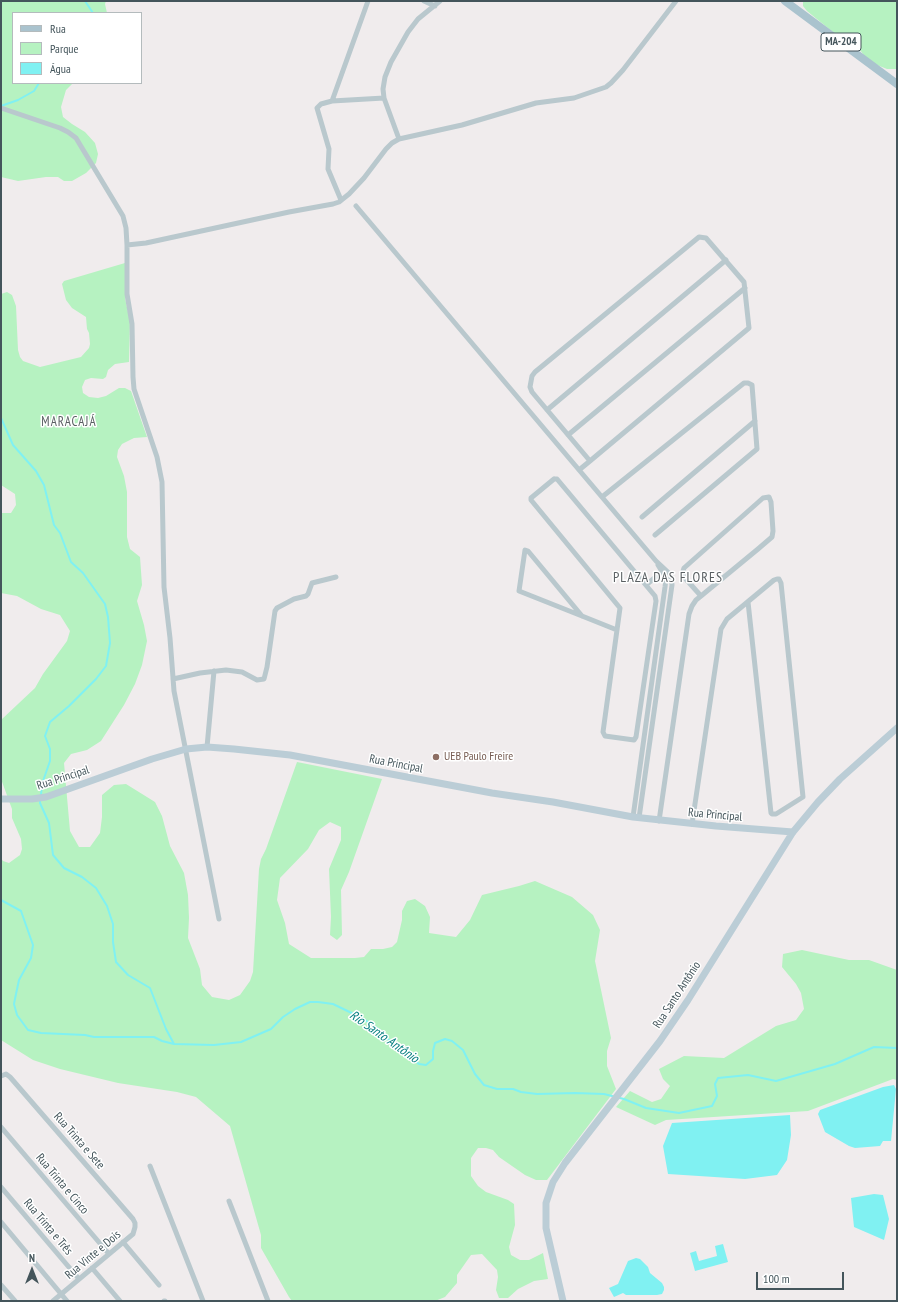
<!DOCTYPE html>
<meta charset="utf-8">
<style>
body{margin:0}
#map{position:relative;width:898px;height:1302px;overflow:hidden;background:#f0eced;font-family:"PT Sans Narrow",sans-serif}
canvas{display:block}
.frame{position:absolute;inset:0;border:2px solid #44555b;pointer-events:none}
.legend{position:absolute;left:12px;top:12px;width:130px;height:72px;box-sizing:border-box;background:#fff;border:1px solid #b4bbbd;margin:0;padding:5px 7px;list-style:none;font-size:12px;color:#44555b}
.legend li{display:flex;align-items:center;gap:8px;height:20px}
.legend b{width:20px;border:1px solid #b4bbbd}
.north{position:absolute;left:12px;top:1250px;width:40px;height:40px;-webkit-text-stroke:3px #fff;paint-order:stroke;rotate:0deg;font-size:11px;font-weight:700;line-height:16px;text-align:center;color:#44555b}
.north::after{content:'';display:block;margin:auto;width:14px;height:18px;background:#44555b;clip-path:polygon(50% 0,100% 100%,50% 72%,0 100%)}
.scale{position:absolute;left:756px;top:1272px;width:88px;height:18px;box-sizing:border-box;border:2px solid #44555b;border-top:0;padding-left:5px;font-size:12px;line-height:14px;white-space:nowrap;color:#44555b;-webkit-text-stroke:3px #fff;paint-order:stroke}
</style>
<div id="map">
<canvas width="898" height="1302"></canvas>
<div class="frame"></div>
<ul class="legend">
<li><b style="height:5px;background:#aac3ce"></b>Rua</li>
<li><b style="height:11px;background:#b6f2c1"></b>Parque</li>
<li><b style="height:11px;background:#80f1f2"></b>Água</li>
</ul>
<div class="north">N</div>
<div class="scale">100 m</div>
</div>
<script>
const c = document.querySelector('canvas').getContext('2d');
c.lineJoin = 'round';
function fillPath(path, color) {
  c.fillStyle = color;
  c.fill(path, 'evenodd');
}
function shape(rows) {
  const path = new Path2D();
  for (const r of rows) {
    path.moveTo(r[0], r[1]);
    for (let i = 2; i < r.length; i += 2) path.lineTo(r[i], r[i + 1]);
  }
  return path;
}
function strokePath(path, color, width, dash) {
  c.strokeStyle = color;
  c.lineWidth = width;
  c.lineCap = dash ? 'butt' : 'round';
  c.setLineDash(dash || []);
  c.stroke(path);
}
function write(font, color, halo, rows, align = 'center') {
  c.font = font + ' "PT Sans Narrow",sans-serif';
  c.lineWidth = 3;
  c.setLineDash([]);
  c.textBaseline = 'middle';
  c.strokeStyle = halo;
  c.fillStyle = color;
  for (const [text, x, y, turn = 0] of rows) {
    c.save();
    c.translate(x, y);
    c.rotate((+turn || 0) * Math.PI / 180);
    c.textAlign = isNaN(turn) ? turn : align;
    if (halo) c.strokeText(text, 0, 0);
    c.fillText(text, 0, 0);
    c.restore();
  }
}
fillPath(shape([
 [1,1,106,1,105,4,107,13,13,13,13,83,73,83,66,90,61,107,63,117,72,124,85,132,95,143,98,154,96,163,86,173,72,181,64,181,58,177,46,177,18,181,1,177],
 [803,1,897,1,897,69,887,69,877,65,866,58,857,46,834,33,807,11,803,6],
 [125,263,125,298,130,322,129,362,115,364,108,370,106,377,103,379,91,378,85,380,82,387,83,393,89,397,98,398,106,396,119,388,125,388,131,391,147,437,134,438,122,444,118,450,117,457,124,476,127,492,127,537,130,549,140,557,142,585,137,601,144,625,147,641,142,665,135,684,124,705,101,741,87,750,71,754,64,763,70,831,79,847,90,847,100,833,102,817,102,795,114,785,126,784,155,802,162,816,170,846,184,873,188,895,189,918,188,938,200,969,202,985,212,997,229,1000,240,995,250,981,253,972,259,869,261,859,266,849,297,762,382,779,349,872,341,890,342,935,337,940,330,935,331,917,329,869,341,840,341,827,330,822,319,830,308,849,280,878,277,900,285,923,289,944,311,958,355,958,364,957,371,949,383,949,392,947,397,942,402,920,402,911,407,901,415,899,425,906,430,917,429,933,456,937,470,920,482,895,519,886,535,881,572,897,593,915,600,930,595,961,611,1038,607,1051,607,1066,616,1089,547,1180,536,1180,525,1175,499,1157,493,1150,486,1148,478,1148,471,1158,471,1176,478,1186,486,1192,508,1200,514,1204,515,1225,509,1247,511,1255,520,1260,529,1260,543,1253,548,1279,534,1281,518,1289,508,1298,499,1298,496,1290,498,1277,497,1270,482,1254,471,1255,457,1275,457,1283,445,1297,435,1301,292,1301,289,1297,261,1248,261,1235,230,1126,196,1097,177,1092,118,1083,60,1069,33,1060,1,1040,1,858,3,861,9,863,20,855,22,849,21,839,12,818,12,809,1,779,1,720,35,688,43,674,67,641,70,631,60,615,41,609,17,596,1,593,1,513,11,513,16,505,15,494,1,485,1,294,7,292,12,295,16,306,18,350,20,357,23,361,40,367,81,357,89,348,90,344,89,333,87,329,86,317,72,308,66,300,62,284,64,281],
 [802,950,849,960,869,960,897,970,897,1080,893,1079,808,1111,666,1120,655,1125,616,1107,630,1091,652,1102,661,1099,670,1086,663,1079,659,1069,684,1056,724,1058,776,1026,796,1020,804,1009,801,993,796,984,782,967,783,954]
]), '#b6f2c1');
fillPath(shape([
 [894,1085,896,1089,891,1141,883,1141,880,1146,855,1148,849,1146,825,1132,818,1114,820,1110,883,1087],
 [790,1115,791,1135,787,1160,777,1175,745,1179,668,1174,663,1146,672,1123],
 [874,1194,883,1195,889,1219,884,1240,854,1227,851,1198],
 [723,1244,728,1262,695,1271,690,1253,696,1251,699,1261,717,1256,715,1246],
 [636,1258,640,1259,648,1267,650,1273,662,1283,664,1287,664,1290,662,1294,657,1295,626,1295,623,1293,614,1297,609,1288,618,1284,628,1261]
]), '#80f1f2');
strokePath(shape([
 [85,1,93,13],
 [1,106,18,100,34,91,39,83],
 [1,418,13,445,36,471,44,485,54,525,60,533,71,562,83,573,105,604,108,617,110,643,106,666,96,679,69,706,50,722,45,736,50,749,50,761,42,784,41,795],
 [40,800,40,803,49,823,53,855,64,868,82,877,96,888,107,906,113,924,113,942,116,962,128,975,150,988,166,1029,174,1044],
 [1,900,21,911,33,945,31,958,19,980,16,994,14,1004,17,1015,28,1030,41,1033,85,1035,94,1037,154,1037,162,1041,174,1044,214,1045,241,1042,271,1029,283,1017,295,1009,310,1002,318,1002,333,1004,362,1018,380,1030,386,1038,394,1043,419,1064,426,1065,433,1059,433,1051,435,1043,445,1039,452,1041,463,1050,475,1074,484,1085,497,1089,513,1089,521,1092,537,1094,575,1093,604,1094,624,1099,646,1108,679,1113,712,1106,717,1096,715,1084,718,1078,748,1075,776,1081,835,1064,874,1047,897,1048]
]), '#80f1f2', 2);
strokePath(shape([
 [424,1,435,6],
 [332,101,368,1],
 [1,108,60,128,68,132,76,138,123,216,126,228,127,245,127,294,132,324,133,377,134,389,157,457,162,482,164,587,170,638,174,691,219,919],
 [399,139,384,98,383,89,385,77,391,62,408,32,418,19,440,1],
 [341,200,328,169,329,149,317,108,321,104,332,101,384,98],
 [356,206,656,561,671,575,672,585,639,818],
 [127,245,146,243,289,212,333,204,339,202,349,194,364,178,386,149,392,143,399,139,462,125,536,103,574,98,606,87,611,83,623,70,676,1],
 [547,410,726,260],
 [568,435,745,288],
 [579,470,590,461,749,328,744,282,706,238,699,237,535,372,532,376,530,387,532,392,590,461],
 [554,479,557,479,655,596,656,601,636,737,634,740,605,736,603,732,620,608,531,500,531,498,554,479],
 [602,497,744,383,748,383,752,385,757,449,655,535],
 [642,517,755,421],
 [646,585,664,570],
 [582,616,528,551,525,550,519,591,582,616,617,630],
 [173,679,200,673,226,670,242,672,257,680,264,679,267,667,275,611,277,608,294,599,306,596,308,594,312,583,336,577],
 [207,747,214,671],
 [633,817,665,587,666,578,658,565],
 [659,821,689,614,692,606,696,600,701,596,758,549,772,537,773,531,771,502,769,497,763,498,684,568,683,571,684,577,701,596],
 [692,824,721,629,727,619,774,580,777,579,779,579,781,583,803,797,776,814,772,814,771,813,748,602],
 [1,1076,6,1074,10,1077,133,1219,135,1223,135,1227,133,1234,53,1301],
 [1,1127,109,1254],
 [150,1166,203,1301],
 [1,1187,79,1279],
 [229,1201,268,1301],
 [1,1222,67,1301],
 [123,1242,159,1285],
 [92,1268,120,1301],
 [1,1285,15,1301],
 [164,1301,165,1301]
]), '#b9c8cd', 5);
strokePath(shape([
 [1,799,32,799,46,797,152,759,186,749,207,747,234,749,290,755,492,793,553,802,633,817,716,826,793,832],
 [563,1301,546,1228,546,1203,553,1182,565,1163,660,1041,688,1000,793,832,818,802,840,779,897,728]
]), '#bbcdd6', 7);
strokePath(shape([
 [785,1,897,84]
]), '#aac3ce', 8);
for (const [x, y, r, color] of [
 [436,757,4,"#8d6e63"]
]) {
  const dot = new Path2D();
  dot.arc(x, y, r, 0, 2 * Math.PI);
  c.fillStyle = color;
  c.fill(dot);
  strokePath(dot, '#fff', 1.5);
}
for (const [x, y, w] of [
 [841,42,40]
]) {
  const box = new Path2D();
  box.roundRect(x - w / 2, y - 9, w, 18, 3);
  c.fillStyle = '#fff';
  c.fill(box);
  strokePath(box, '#44555b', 1);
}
write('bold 11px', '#44555b', null, [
 ["MA-204",841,42]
]);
write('12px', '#785e54', '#fff', [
 ["UEB Paulo Freire",444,757]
], 'left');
write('12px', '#44555b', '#fff', [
 ["Rua Principal",396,764,11],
 ["Rua Principal",63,778,-18],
 ["Rua Principal",715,815,5],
 ["Rua Santo Antônio",677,995,-57],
 ["Rua Trinta e Sete",79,1141,49],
 ["Rua Trinta e Cinco",62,1184,50],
 ["Rua Trinta e Três",48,1227,50],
 ["Rua Vinte e Dois",93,1255,-40]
]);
c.letterSpacing = '1px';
write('13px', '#595f62', '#fff', [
 ["MARACAJÁ",69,422]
]);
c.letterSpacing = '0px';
write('italic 13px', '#067f80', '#fff', [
 ["Rio Santo Antônio",384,1037,35]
]);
c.letterSpacing = '1px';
write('14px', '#595f62', '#fff', [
 ["PLAZA DAS FLORES",668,578]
]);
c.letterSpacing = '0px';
</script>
